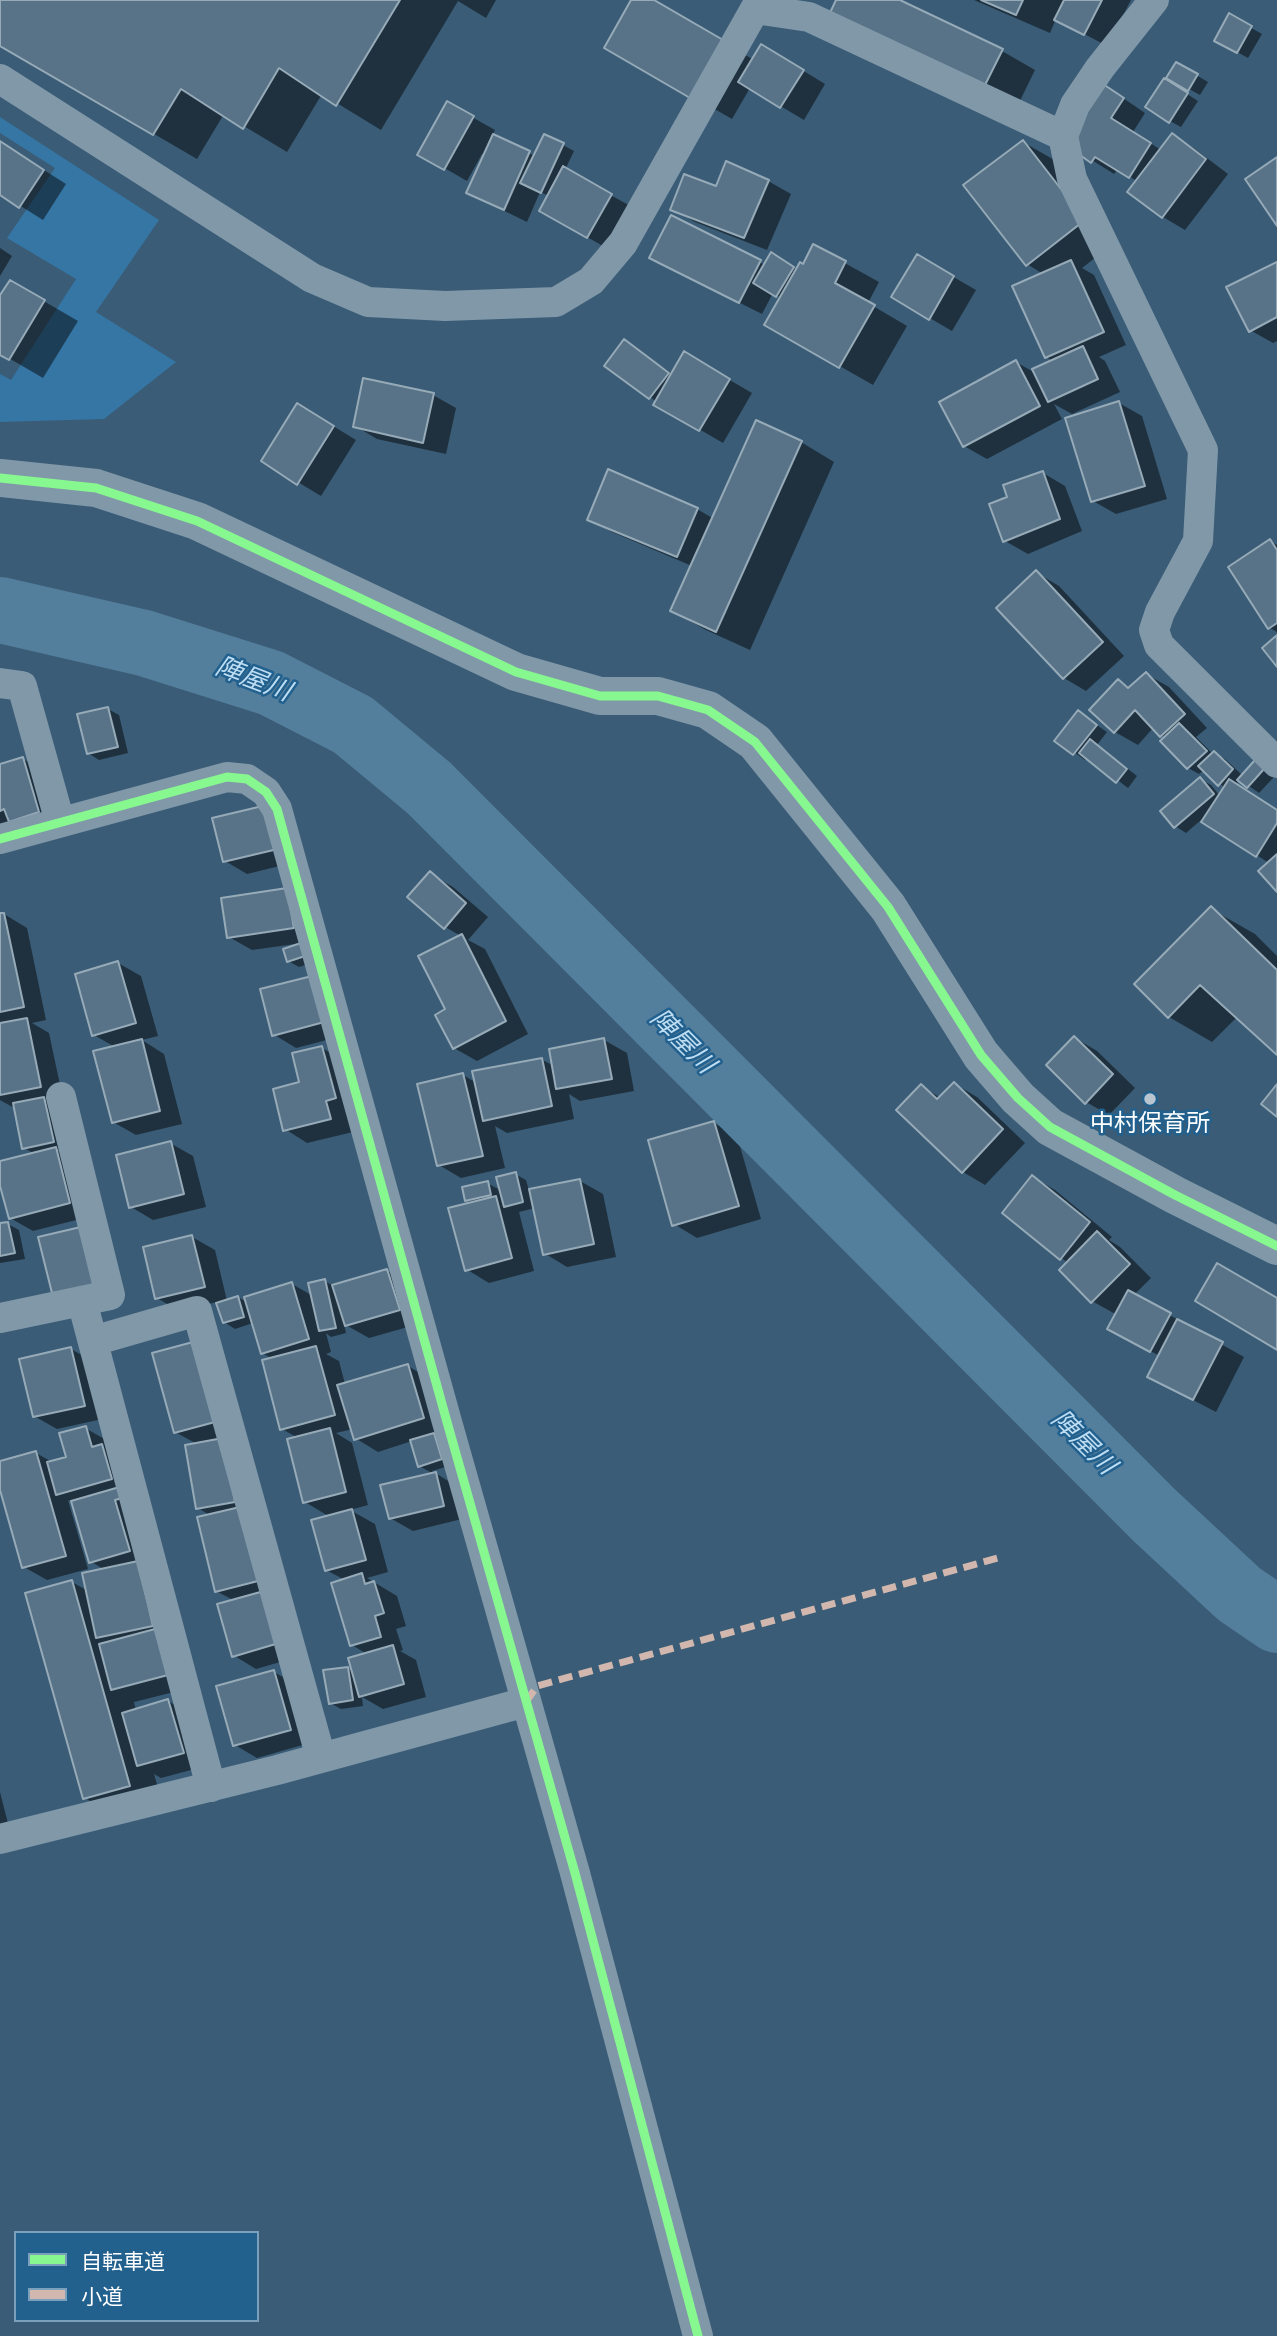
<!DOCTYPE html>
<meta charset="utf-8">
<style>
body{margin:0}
#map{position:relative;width:1277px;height:2336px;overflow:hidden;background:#3a5c76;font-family:Manrope,"Noto Sans JP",sans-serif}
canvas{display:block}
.legend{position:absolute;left:14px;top:2231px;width:245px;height:91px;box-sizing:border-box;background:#22608e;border:2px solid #7aa0bb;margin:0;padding:9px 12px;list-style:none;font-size:21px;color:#fff}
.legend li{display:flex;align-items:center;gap:14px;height:35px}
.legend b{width:35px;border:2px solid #7aa0bb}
</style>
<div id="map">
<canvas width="1277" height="2336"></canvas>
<ul class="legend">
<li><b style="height:9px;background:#87f88f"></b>自転車道</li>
<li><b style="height:9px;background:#d1b7ad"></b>小道</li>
</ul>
</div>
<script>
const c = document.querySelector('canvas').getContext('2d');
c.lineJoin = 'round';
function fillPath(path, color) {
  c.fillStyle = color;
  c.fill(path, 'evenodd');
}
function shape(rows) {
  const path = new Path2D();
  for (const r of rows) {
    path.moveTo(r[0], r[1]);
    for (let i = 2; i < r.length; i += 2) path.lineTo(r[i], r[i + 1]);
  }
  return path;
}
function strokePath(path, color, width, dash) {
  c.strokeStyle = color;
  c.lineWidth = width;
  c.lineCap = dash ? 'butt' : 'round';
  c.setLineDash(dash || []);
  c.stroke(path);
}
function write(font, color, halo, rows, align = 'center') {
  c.font = font + ' Manrope,"Noto Sans JP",sans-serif';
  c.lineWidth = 5;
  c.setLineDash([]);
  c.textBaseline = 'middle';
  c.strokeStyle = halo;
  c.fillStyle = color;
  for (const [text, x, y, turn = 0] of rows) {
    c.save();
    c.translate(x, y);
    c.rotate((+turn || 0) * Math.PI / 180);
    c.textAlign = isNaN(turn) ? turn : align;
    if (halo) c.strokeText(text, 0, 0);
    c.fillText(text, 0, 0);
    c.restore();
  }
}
fillPath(shape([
 [0,117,159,220,96,312,176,362,104,419,0,422,0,374,11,380,76,279,7,238,55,168,0,133]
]), '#3676a4');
fillPath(shape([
 [0,0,496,0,486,18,458,1,381,130,322,94,287,152,224,114,197,159,0,44],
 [633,0,650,0,754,60,784,59,825,84,804,120,750,88,732,119,606,47],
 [838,0,896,0,1002,51,1035,70,1016,109],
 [974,0,1131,0,1107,46,1056,19,1050,33],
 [1230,16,1262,34,1248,58,1216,40],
 [1177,64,1208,82,1200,95,1169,78],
 [1176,87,1198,101,1181,127,1170,121],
 [1123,98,1145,113,1133,132,1161,150,1172,136,1195,149,1228,174,1185,230,1163,217,1138,182,1118,169,1114,174,1071,147],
 [447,103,495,130,492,136,535,156,563,145,574,151,565,170,634,208,610,250,541,211,549,196,540,192,527,222,468,193,485,155,482,154,467,181,420,154],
 [0,142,66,184,43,220,0,193],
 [1023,142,1056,161,1118,240,1082,268,1094,275,1126,345,1099,357,1105,361,1120,392,1072,414,1054,404,1062,419,987,459,964,446,1016,362,1037,374,1053,361,1046,357,1043,274,1027,264],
 [768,181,791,194,767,250,695,222,672,209,717,188],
 [672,217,765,265,771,255,797,270,804,266,814,246,879,282,868,303,907,326,873,385,766,324,781,298,773,293,762,314,674,270],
 [0,248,12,256,0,276],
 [917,256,976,290,952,331,894,297],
 [1277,264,1277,341,1273,343,1250,330],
 [11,282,78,321,43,378,0,353,0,297],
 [624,342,673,374,685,354,752,393,723,443,656,404,657,402,607,365],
 [433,395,456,408,446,454,377,439,355,426],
 [1119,403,1142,416,1167,499,1116,514,1093,501],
 [320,418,356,440,321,496,263,461],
 [801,442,834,462,750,650,706,630,672,611,692,566,612,532,589,519,697,509,714,519],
 [1043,473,1065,486,1082,531,1028,554,1005,541,1010,498],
 [1270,541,1277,545,1277,632,1270,628],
 [1037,573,1059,586,1124,656,1086,691,1064,678],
 [1146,674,1169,687,1207,728,1196,737,1213,754,1214,753,1225,759,1243,776,1255,763,1274,777,1259,793,1240,780,1235,785,1277,810,1277,889,1269,863,1201,820,1186,833,1175,826,1200,779,1211,785,1220,796,1225,788,1204,770,1199,774,1188,768,1163,741,1165,738,1153,728,1138,745,1115,732,1118,681,1131,688],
 [108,709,119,715,128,753,99,760,88,753],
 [1079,713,1107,732,1097,745,1137,776,1128,788,1087,757,1085,760,1057,740],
 [23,759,46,772,61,825,0,830,0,766],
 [214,820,304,860,247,874,225,861],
 [430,874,453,887,488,917,468,940,485,949,528,1034,477,1061,454,1048,448,1010,461,936,445,927],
 [287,889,321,960,299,967,288,961,302,943,252,950,229,937],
 [1211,909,1255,934,1277,956,1277,1053,1237,1017,1212,1042,1169,1017],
 [4,914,27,928,46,1020,32,1023,49,1033,63,1099,64,1148,56,1150,78,1162,92,1216,33,1231,10,1218,0,1179,0,1163,35,1154,24,1148,16,1109,0,1100,0,915],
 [118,963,141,976,158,1036,142,1040,164,1054,182,1124,136,1135,113,1122,115,1047,94,1035],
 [316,977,350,1034,296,1048,273,1034],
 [1075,1038,1097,1051,1135,1088,1109,1115,1086,1102],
 [604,1040,627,1053,634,1091,580,1101,569,1094,574,1119,507,1133,495,1126,505,1168,461,1178,439,1165,463,1075,477,1083,541,1059,554,1066],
 [322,1048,345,1061,353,1132,307,1143,285,1129,301,1083],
 [955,1084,977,1097,1025,1143,985,1185,963,1172,921,1086,941,1098],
 [714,1123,737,1136,761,1219,697,1238,674,1224],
 [170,1143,193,1156,206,1207,153,1220,131,1207],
 [515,1174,526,1180,529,1191,580,1181,603,1194,616,1257,567,1267,544,1253,535,1208,519,1212,534,1271,489,1283,466,1269,473,1204,466,1200,487,1183,502,1191],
 [1033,1177,1055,1190,1112,1237,1109,1240,1120,1247,1151,1278,1134,1295,1244,1357,1216,1412,1172,1389,1160,1356,1132,1342,1117,1315,1092,1301,1068,1263,1004,1212],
 [8,1224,19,1230,25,1259,0,1263,0,1225],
 [192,1237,215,1250,227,1301,238,1297,248,1303,292,1284,313,1296,324,1281,334,1286,387,1271,410,1284,422,1323,369,1338,344,1324,346,1333,331,1337,326,1333,331,1352,326,1354,339,1361,345,1384,408,1366,430,1379,446,1431,434,1435,445,1441,452,1465,432,1471,458,1487,466,1518,413,1531,390,1518,434,1474,419,1466,412,1441,378,1452,355,1438,353,1429,336,1433,352,1443,368,1505,350,1510,375,1524,388,1572,367,1578,397,1596,406,1626,396,1629,403,1650,400,1651,416,1660,426,1697,383,1709,362,1697,363,1706,341,1709,330,1703,347,1668,354,1672,367,1654,352,1645,345,1580,326,1570,330,1517,305,1502,298,1438,282,1429,273,1359,262,1353,253,1323,235,1329,224,1322,217,1302,179,1311,157,1298],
 [71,1349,94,1362,107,1418,57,1429,34,1416],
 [154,1355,245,1453,301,1656,256,1669,233,1655,235,1601,216,1591,211,1516,198,1508,197,1444,175,1432],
 [85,1428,108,1441,190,1688,134,1702,136,1711,168,1701,191,1714,206,1766,161,1778,154,1774,163,1805,119,1818,85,1798,72,1582,88,1591,105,1570,90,1561,74,1503,68,1500,88,1569,47,1580,24,1567,0,1484,0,1463,36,1453,52,1462,68,1458],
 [274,1672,297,1685,313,1742,257,1758,235,1745],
 [0,1792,13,1843,0,1846]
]), '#0007');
strokePath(shape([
 [0,610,144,643,271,683,353,725,429,788,1154,1515,1239,1594,1277,1620]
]), '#537e9c', 66);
const building = shape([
 [0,0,400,0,336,106,279,68,243,129,181,89,153,135,0,46,0,0],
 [631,0,654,0,730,44,697,102,604,48,631,0],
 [836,0,900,0,1003,49,982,91,828,17,836,0],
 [981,0,1023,0,1016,15,981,0],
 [1064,0,1102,0,1084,35,1054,20,1064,0],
 [1229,13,1252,26,1237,53,1214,41,1229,13],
 [761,44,804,70,780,108,738,82,761,44],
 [1176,62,1198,74,1188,91,1166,78,1176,62],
 [1164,78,1188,93,1169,123,1145,107,1164,78],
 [1100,82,1124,98,1111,118,1151,143,1129,178,1095,157,1091,163,1069,147,1100,82],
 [447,101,474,116,444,170,417,155,447,101],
 [1172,133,1206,159,1162,218,1127,192,1172,133],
 [493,134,530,151,504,210,466,193,493,134],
 [544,134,564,143,541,193,520,183,544,134],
 [1023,140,1085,220,1026,266,963,185,1023,140],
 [0,141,44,170,19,208,0,195,0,141],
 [1277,157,1277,226,1245,179,1277,157],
 [726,161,769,180,744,238,670,210,684,174,716,186,726,161],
 [563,166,612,194,587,238,539,211,563,166],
 [671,215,761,260,739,303,649,258,671,215],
 [813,244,846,261,835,283,875,305,839,368,764,325,800,262,803,264,813,244],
 [771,252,794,267,776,297,753,283,771,252],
 [917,254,954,276,929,320,891,297,917,254],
 [1071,260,1104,332,1045,358,1012,286,1071,260],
 [1277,262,1277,317,1249,332,1226,287,1277,262],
 [10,280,45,300,9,360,0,355,0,295,10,280],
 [624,339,669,373,649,399,604,366,624,339],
 [1083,346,1098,379,1048,402,1032,369,1083,346],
 [684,351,730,379,699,431,653,405,684,351],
 [1016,360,1040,406,963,447,939,402,1016,360],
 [363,378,434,393,423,443,353,427,363,378],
 [1119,401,1145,486,1091,502,1065,418,1119,401],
 [297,403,334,426,297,485,261,461,297,403],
 [756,420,802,441,716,632,670,611,756,420],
 [608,469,698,508,677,557,587,520,608,469],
 [1043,471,1060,519,1003,542,989,504,1007,497,1003,485,1043,471],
 [1270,539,1277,550,1277,623,1268,629,1228,567,1270,539],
 [1036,570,1103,642,1063,679,996,608,1036,570],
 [1277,635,1277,667,1262,648,1277,635],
 [1146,672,1185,714,1160,737,1135,710,1114,733,1089,710,1118,679,1128,688,1146,672],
 [108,707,118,747,87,754,77,714,108,707],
 [1078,710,1097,725,1073,755,1054,741,1078,710],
 [1179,723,1207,751,1187,769,1160,741,1179,723],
 [1090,739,1127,769,1116,783,1079,753,1090,739],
 [1214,751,1233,769,1218,786,1198,766,1214,751],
 [23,757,39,812,9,822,4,809,0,811,0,764,23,757],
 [1255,760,1264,769,1247,788,1237,780,1255,760],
 [1200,777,1214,794,1174,828,1160,811,1200,777],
 [1229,779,1277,810,1277,823,1256,857,1201,822,1229,779],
 [271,804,282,848,223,862,212,818,271,804],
 [1277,854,1277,892,1258,871,1277,854],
 [430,871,466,903,444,929,407,897,430,871],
 [287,888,294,928,227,938,221,898,287,888],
 [1211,906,1277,970,1277,1055,1200,985,1168,1018,1134,984,1211,906],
 [0,913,4,913,24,1007,0,1012,0,913],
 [462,934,506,1021,453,1049,435,1015,445,1009,418,956,462,934],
 [307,941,311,954,287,962,283,949,307,941],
 [118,961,136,1023,92,1036,75,974,118,961],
 [316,975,328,1021,272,1036,260,989,316,975],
 [27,1018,41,1087,0,1095,0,1023,27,1018],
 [1074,1036,1113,1074,1085,1104,1046,1065,1074,1036],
 [604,1038,612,1079,556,1089,549,1049,604,1038],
 [142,1039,160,1111,112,1123,93,1051,142,1039],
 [322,1046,336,1098,326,1101,331,1119,283,1131,273,1089,299,1082,292,1053,322,1046],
 [542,1058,552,1106,483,1121,472,1071,542,1058],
 [463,1073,483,1156,437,1166,417,1084,463,1073],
 [954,1082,1003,1129,962,1173,896,1110,921,1084,937,1099,954,1082],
 [1277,1084,1277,1117,1261,1104,1277,1084],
 [44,1097,54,1142,22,1149,13,1103,44,1097],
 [714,1121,739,1206,672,1226,648,1140,714,1121],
 [171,1141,184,1194,129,1208,116,1155,171,1141],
 [56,1147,70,1203,9,1219,0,1186,0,1161,56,1147],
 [516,1172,523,1202,504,1207,496,1177,516,1172],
 [1032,1175,1090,1222,1060,1260,1002,1213,1032,1175],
 [580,1179,594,1244,543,1255,529,1189,580,1179],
 [488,1181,491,1195,465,1201,462,1187,488,1181],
 [496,1196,512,1258,465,1271,448,1208,496,1196],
 [8,1222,15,1253,0,1256,0,1223,8,1222],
 [85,1226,101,1289,54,1301,38,1237,85,1226],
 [1097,1231,1130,1264,1091,1303,1059,1270,1097,1231],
 [192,1235,205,1287,155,1299,143,1247,192,1235],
 [1217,1263,1277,1298,1277,1350,1195,1301,1217,1263],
 [387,1269,400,1310,345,1326,332,1285,387,1269],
 [325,1279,336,1328,319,1331,308,1283,325,1279],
 [292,1282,309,1339,261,1354,244,1297,292,1282],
 [1128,1290,1171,1313,1150,1352,1107,1329,1128,1290],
 [238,1296,244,1317,223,1323,216,1303,238,1296],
 [1177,1319,1223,1342,1193,1400,1147,1377,1177,1319],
 [193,1342,215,1422,174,1433,152,1353,193,1342],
 [316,1346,335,1415,280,1430,262,1360,316,1346],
 [71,1347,85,1406,33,1417,19,1359,71,1347],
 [408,1364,424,1418,354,1440,337,1385,408,1364],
 [86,1426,92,1447,102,1444,112,1479,56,1495,47,1462,66,1457,59,1433,86,1426],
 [330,1428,346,1492,303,1503,287,1439,330,1428],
 [434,1433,442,1459,418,1467,410,1440,434,1433],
 [223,1438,235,1502,196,1509,185,1445,223,1438],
 [36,1451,66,1556,22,1568,0,1490,0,1461,36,1451],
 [436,1472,444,1506,389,1519,380,1485,436,1472],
 [123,1486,126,1497,115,1500,130,1551,89,1563,71,1501,123,1486],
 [240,1507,258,1581,215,1592,197,1517,240,1507],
 [352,1509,366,1560,325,1571,311,1520,352,1509],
 [138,1561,153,1626,96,1638,82,1573,138,1561],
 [362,1573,365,1584,374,1581,384,1613,375,1616,381,1637,350,1646,331,1583,362,1573],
 [72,1580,130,1786,83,1799,25,1593,72,1580],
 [264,1591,279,1643,232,1657,217,1604,264,1591],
 [155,1629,168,1675,111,1690,99,1644,155,1629],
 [393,1645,404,1684,359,1697,348,1658,393,1645],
 [348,1667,353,1700,329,1704,323,1670,348,1667],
 [274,1670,291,1730,233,1746,216,1686,274,1670],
 [168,1699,184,1753,137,1766,122,1713,168,1699]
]);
fillPath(building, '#587387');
strokePath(building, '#96aab8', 2);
strokePath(shape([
 [1154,0,1100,68,1075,105,1063,136,1072,179,1203,450,1198,541,1160,612,1154,630,1159,645,1277,763],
 [0,79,312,278,368,302,445,306,556,302,591,281,623,243,755,9,809,17,1063,136],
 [0,683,22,686,60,822],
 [0,839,227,777,247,779,266,792,277,809,447,1422,575,1873,698,2336],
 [82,1301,211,1787],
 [0,1318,110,1295,61,1097],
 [93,1341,197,1311,321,1758],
 [0,1839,277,1770,526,1702]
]), '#8198a9', 30);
strokePath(shape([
 [0,478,96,488,197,521,516,672,600,696,658,696,708,710,755,742,888,907,981,1055,1018,1098,1050,1127,1175,1195,1277,1246]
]), '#8198a9', 38);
strokePath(shape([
 [526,1702,537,1686,998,1558]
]), '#d1b7ad', 7, [14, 7]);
strokePath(shape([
 [0,478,96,488,197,521,516,672,600,696,658,696,708,710,755,742,888,907,981,1055,1018,1098,1050,1127,1175,1195,1277,1246],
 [0,839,227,777,247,779,266,792,277,809,447,1422,575,1873,698,2336]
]), '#87f88f', 9);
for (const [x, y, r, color] of [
 [1150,1099,7,"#bac6cf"]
]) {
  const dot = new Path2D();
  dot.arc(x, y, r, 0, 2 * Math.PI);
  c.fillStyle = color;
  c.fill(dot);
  strokePath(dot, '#22608e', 2.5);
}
write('24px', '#fff', '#22608e', [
 ["中村保育所",1150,1124]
]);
write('italic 26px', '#bdddf3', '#22608e', [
 ["陣屋川",253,680,21],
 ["陣屋川",682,1042,45],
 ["陣屋川",1083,1443,45]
]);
</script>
